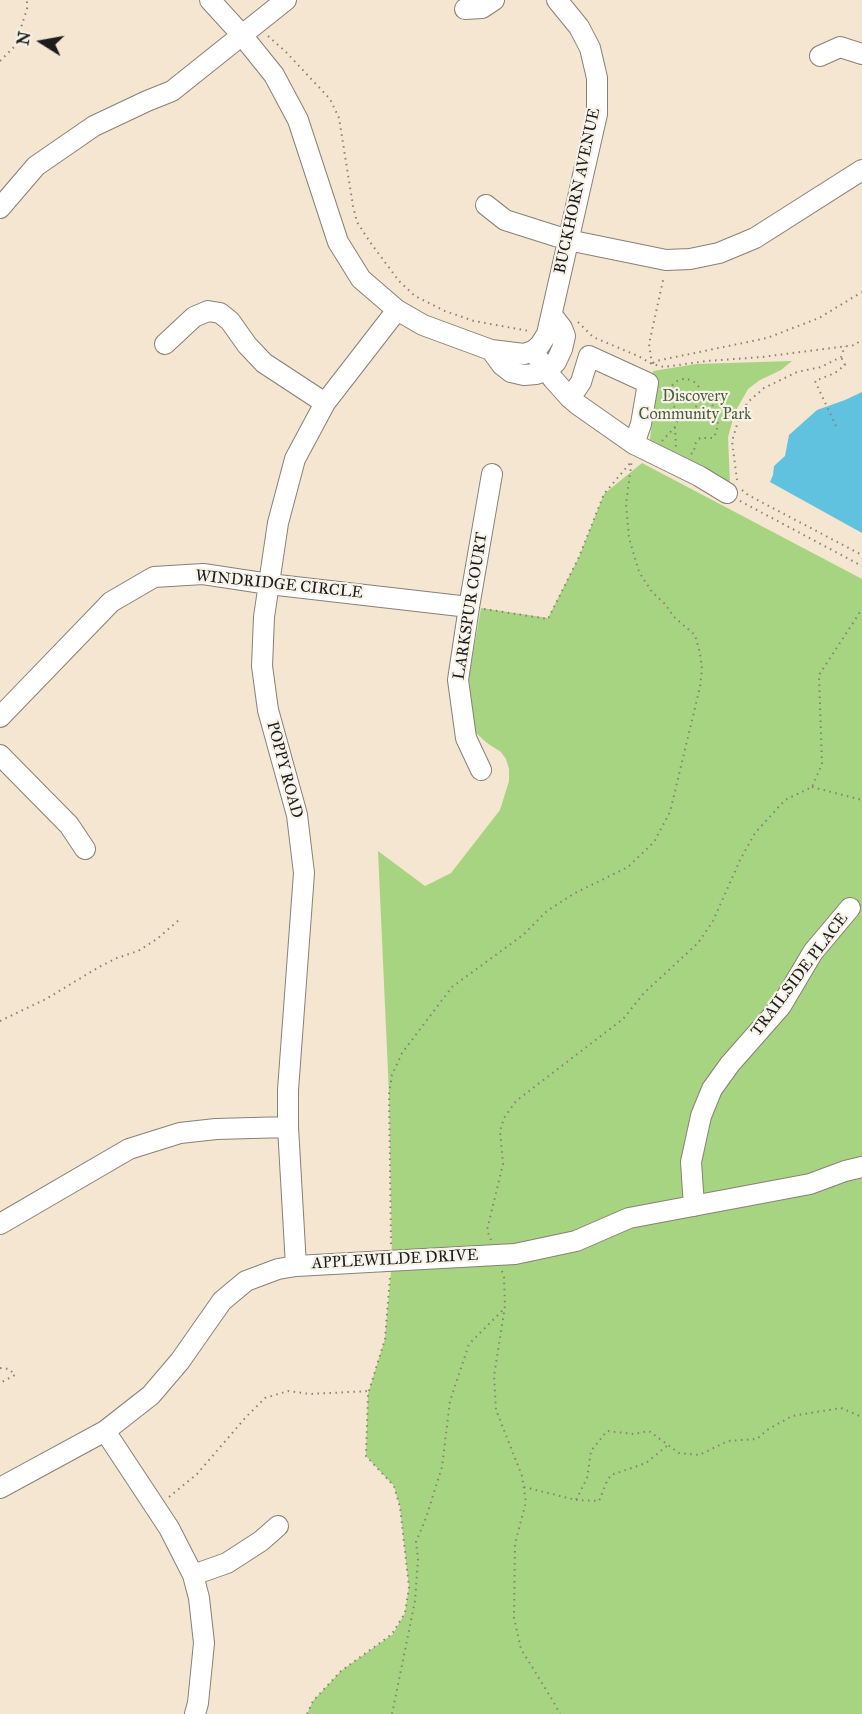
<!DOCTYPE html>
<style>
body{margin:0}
#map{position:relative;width:862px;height:1714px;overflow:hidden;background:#f4e6d0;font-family:"IM FELL Great Primer",serif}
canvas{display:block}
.north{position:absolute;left:12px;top:12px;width:60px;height:60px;-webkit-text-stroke:4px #f7f3e8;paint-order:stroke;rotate:281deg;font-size:16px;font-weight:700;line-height:24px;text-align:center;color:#1c1c1c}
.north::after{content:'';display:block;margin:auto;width:21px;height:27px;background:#1c1c1c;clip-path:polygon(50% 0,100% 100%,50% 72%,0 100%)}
</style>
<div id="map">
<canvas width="862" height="1714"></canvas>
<div class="north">N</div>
</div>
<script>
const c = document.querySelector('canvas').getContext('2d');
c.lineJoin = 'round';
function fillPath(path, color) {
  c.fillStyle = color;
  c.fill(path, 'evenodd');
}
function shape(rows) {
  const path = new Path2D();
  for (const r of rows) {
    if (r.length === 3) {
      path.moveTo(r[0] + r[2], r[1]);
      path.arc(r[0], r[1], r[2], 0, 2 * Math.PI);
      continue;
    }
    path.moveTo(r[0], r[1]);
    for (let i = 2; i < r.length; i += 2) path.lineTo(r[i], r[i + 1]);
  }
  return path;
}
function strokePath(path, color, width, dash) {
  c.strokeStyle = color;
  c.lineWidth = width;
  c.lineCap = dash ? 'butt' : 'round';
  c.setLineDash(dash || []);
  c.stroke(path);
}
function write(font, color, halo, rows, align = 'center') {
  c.font = font + ' "IM FELL Great Primer",serif';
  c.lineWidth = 4.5;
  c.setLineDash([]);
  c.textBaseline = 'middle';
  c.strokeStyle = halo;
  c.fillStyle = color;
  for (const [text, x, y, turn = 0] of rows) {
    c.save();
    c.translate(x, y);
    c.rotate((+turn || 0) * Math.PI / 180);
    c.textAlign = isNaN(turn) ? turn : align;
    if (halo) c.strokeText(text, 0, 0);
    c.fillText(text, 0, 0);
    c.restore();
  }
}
fillPath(shape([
 [792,361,781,370,760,380,748,389,735,412,728,437,730,484,649,446,655,402,653,371,696,364],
 [642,463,862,579,862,1714,307,1714,313,1701,341,1671,393,1634,405,1613,409,1587,400,1507,394,1486,366,1456,368,1394,385,1339,392,1260,389,1094,378,851,425,886,451,873,500,810,509,781,509,769,506,759,501,752,487,743,475,732,470,705,469,676,481,608,548,618,579,557,604,494]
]), '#a6d481');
fillPath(shape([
 [862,392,862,533,770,482,773,475,774,466,785,456,789,435,817,410,845,400]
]), '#60c2df');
const minor = shape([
 [210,0,241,34,274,75,298,120,338,242,361,279,397,310,423,325,491,350,524,354,533,351,540,345,547,334,597,114,597,78,590,48,579,27,557,0],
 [465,9,482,8,494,0],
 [820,56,840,47,862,54],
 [486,205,505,220,568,240,666,260,690,259,719,253,755,238,862,170],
 [0,208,36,166,94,126,147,101,172,91,286,0],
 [165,344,194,317,208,311,220,313,230,321,247,345,264,363,325,403],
 [491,350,502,365,511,372,524,375,536,374,548,370,556,362,562,349,565,336,562,328,552,315],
 [533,351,553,379,570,398,577,404,634,444,699,476,727,493],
 [570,398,581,382,589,356,648,383,641,424,634,444],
 [0,717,111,602,154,577,203,574,269,584,469,607],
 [0,755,69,825,85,849],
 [481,770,466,738,458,680,469,607,492,474],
 [694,1206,691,1162,701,1116,712,1089,730,1064,781,1006,813,952,850,908],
 [0,1224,129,1149,180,1133,216,1129,288,1127],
 [296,1266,288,1127,288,1090,304,873,297,815,268,710,262,666,264,617,278,523,295,459,325,403,397,310],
 [105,1431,169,1528,193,1575,199,1598,204,1643,198,1703,195,1714],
 [0,1488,105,1431,151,1395,180,1361,222,1301,246,1281,278,1269,296,1266,515,1254,576,1241,629,1218,810,1184,845,1171,862,1167],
 [193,1575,227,1563,261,1541,278,1526]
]);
strokePath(minor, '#888176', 22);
strokePath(shape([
 [268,36,285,51,330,99,339,118,353,206,357,222,370,242,399,281,415,296,445,311,474,321,529,331],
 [0,61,15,46,27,9,27,0],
 [578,322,593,337,638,356,652,364,664,367,707,361,762,357,855,345,862,339],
 [653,363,656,361,767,338,819,318,862,292],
 [652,364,649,344,664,276],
 [685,395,16],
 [836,426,815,381,835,373,845,365,841,357],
 [675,427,676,448],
 [662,441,675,427,681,411],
 [691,454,694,452,695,444,700,438,713,438,716,433,718,424,710,397,707,393,701,392],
 [737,480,732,441,740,415,748,402,764,388,797,372,821,367,841,357,845,346],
 [742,490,748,495,862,555],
 [740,501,862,566],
 [484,609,548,619,579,557,604,494,631,462],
 [812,787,862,800],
 [0,1021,46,999,99,967,117,958,138,951,157,939,180,919],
 [491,1240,487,1230,503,1164,500,1131,504,1118,516,1101,623,1019,644,993,698,943,713,921,740,860,755,833,785,800,812,787,822,764,819,675,862,609],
 [391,1244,389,1094,392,1075,402,1053,452,987,523,935,547,911,575,893,628,867,654,842,670,812,700,687,702,669,700,653,695,635,674,617,665,604,652,592,639,572,629,538,626,504,632,459],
 [502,1271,504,1277,505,1306,494,1376,496,1410,522,1476,526,1502,515,1543,514,1618,521,1649,553,1701,560,1714],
 [0,1368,9,1369,15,1375,0,1383],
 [524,1487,576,1500,587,1478,591,1451,607,1431,634,1434,649,1431,679,1453,699,1455,728,1441,757,1439,767,1430,792,1416,841,1408,862,1417],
 [169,1497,197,1474,246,1417,265,1398,288,1391,310,1394,369,1391],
 [576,1500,599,1501,607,1481,611,1475,646,1463,668,1445],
 [307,1714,313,1701,341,1671,392,1634,405,1613,409,1587,400,1507,394,1486,366,1456,368,1394,385,1339,390,1277],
 [392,1714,415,1601,418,1559,416,1542,426,1518,442,1467,450,1401,469,1344,503,1310]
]), '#888176', 2, [1.5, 4.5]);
strokePath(minor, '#fff', 20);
write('16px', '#1c1c1c', '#f7f3e8', [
 ["BUCKHORN AVENUE",578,191,-78],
 ["WINDRIDGE CIRCLE",279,585,6],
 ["LARKSPUR COURT",471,606,-81],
 ["POPPY ROAD",284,770,75],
 ["TRAILSIDE PLACE",800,975,-53],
 ["APPLEWILDE DRIVE",395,1260,-3]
]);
write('16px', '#4c5c3f', '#f7f3e8', [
 ["Discovery",695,397],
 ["Community Park",695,415]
]);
</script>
